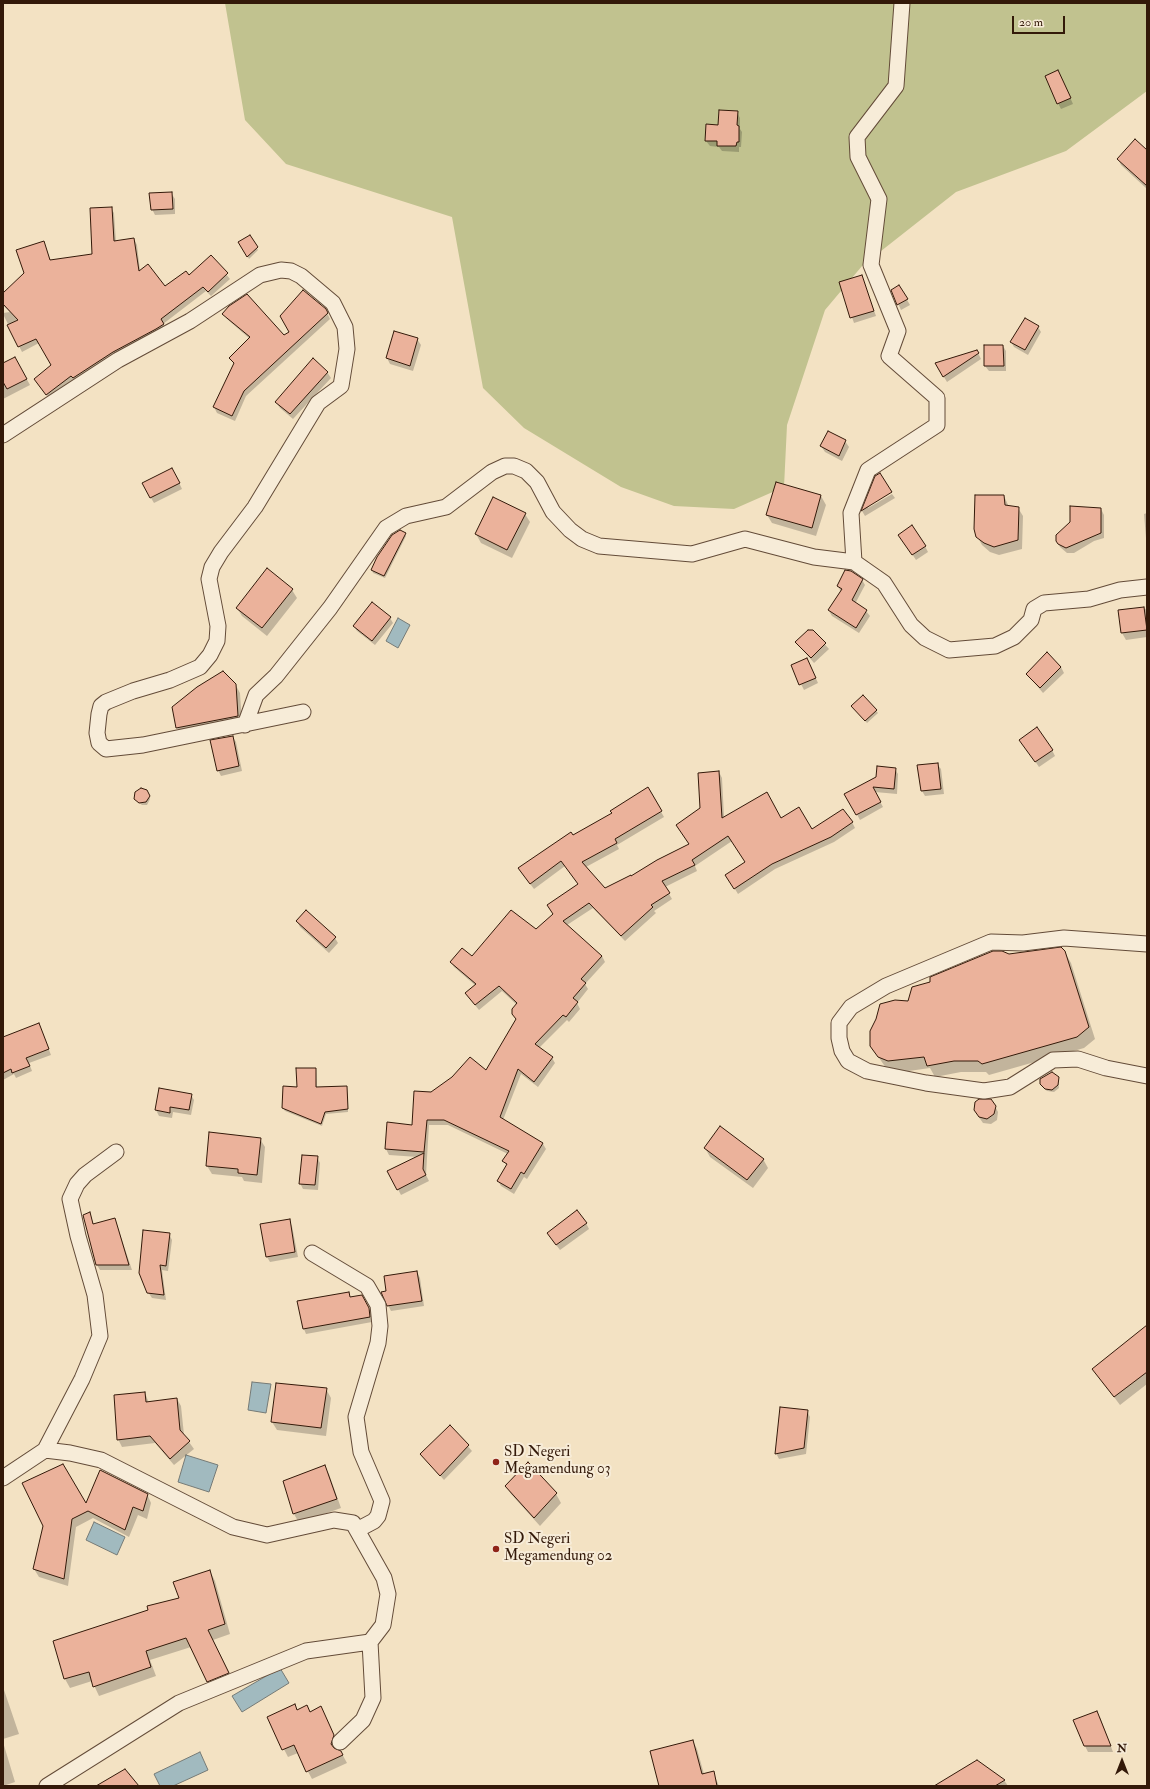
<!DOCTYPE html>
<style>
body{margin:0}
#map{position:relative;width:1150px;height:1789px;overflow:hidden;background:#f3e2c3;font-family:"IM FELL Double Pica",serif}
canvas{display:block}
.frame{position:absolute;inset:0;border:4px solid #331909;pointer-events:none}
.north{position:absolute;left:1102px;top:1741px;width:40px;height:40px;-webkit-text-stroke:3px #f7ecd8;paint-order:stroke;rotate:0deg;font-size:11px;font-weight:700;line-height:16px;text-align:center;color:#331909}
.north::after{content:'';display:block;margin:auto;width:14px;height:18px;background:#331909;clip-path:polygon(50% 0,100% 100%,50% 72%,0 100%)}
.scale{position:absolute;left:1012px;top:16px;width:53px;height:18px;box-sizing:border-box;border:2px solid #331909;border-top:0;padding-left:5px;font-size:12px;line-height:14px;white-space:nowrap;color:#331909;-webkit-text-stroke:3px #f7ecd8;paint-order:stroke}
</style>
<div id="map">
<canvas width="1150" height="1789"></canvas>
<div class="frame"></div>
<div class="north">N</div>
<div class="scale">20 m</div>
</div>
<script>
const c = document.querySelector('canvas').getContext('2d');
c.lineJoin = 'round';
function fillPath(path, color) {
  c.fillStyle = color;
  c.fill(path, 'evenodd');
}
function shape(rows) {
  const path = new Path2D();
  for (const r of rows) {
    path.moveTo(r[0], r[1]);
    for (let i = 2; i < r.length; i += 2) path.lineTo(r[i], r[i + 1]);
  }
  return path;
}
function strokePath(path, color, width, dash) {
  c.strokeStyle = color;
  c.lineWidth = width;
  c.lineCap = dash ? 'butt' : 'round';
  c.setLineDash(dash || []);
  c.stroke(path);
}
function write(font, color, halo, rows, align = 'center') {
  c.font = font + ' "IM FELL Double Pica",serif';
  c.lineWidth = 4;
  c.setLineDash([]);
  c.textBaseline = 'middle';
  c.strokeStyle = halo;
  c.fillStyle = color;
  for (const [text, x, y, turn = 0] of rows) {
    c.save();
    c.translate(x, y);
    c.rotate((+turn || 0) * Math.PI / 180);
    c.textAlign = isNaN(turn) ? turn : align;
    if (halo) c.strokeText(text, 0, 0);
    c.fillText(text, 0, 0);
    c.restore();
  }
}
fillPath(shape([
 [225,3,1147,3,1147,91,1066,151,956,192,862,266,825,310,787,425,784,487,734,509,674,506,621,487,524,428,483,388,452,217,286,164,245,120]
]), '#c1c28f');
const water = shape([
 [398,618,410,625,398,648,386,641,398,618],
 [252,1382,271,1384,266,1413,248,1410,252,1382],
 [186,1455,218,1465,209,1492,178,1482,186,1455],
 [94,1522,125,1537,117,1555,86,1540,94,1522],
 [280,1668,289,1683,242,1712,232,1696,280,1668],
 [200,1752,208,1770,173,1786,160,1786,154,1774,200,1752]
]);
fillPath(water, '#a1babf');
strokePath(water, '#757a76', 1);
fillPath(shape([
 [1061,77,1073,104,1061,109,1058,103],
 [737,112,740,118,740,129,742,132,741,147,739,147,739,152,722,151,719,147,710,146,706,141,719,126],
 [1147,151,1147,189,1121,165,1118,159],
 [171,193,175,199,175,214,155,215,152,209],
 [111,208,114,213,116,242,134,239,137,245,140,271,165,288,188,276,211,256,230,279,211,296,206,291,163,324,166,329,50,399,38,384,52,365,39,343,22,352,3,314,3,313,10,312,3,305,3,295,25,273,43,242,51,261,93,255],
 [250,236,258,250,249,259,240,242],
 [862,276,876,316,854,323,840,283],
 [899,286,910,305,901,310,892,290],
 [325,309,330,319,246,396,235,421,217,413,214,407,234,364,230,358,250,339,227,319,224,314,284,337],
 [1038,327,1041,332,1028,355,1014,347,1011,342],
 [417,339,421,345,413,371,390,364,387,358],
 [1003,346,1006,351,1006,371,989,371,985,366],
 [977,351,981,359,947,382,936,364],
 [15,358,30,385,3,399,3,364],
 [327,372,331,378,293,419,280,408,276,402],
 [829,432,845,441,849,447,842,461,825,452,821,446],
 [175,474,182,489,154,503,151,498],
 [876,477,868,508,892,494,895,498,865,516,862,511],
 [776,483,821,496,826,505,816,536,772,523,767,515],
 [1004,496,1009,507,1018,508,1023,516,1022,549,999,555,990,552,982,545,977,536],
 [1101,509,1104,515,1104,538,1094,541,1074,553,1067,553,1060,547,1057,541],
 [1147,513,1147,550,1144,514],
 [525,514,530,522,512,558,481,543,476,534],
 [405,534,406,536,385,578,373,573,372,570],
 [903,540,925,546,928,552,916,560],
 [862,580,865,585,855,604,866,611,870,616,859,633,832,616,829,611,841,592,838,586],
 [292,590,297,598,267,636,242,616,237,608],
 [1144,608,1147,610,1147,637,1126,640,1122,633],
 [390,618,393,623,375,645,357,631,354,626],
 [813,631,829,649,814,663,796,642],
 [810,665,818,683,804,690,792,666],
 [1061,667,1064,673,1043,693,1027,674],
 [235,684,240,693,242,724,182,736,177,728],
 [863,696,878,713,867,723,854,708],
 [233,737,236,742,242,771,221,776,218,770],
 [1024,745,1052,750,1055,756,1039,767],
 [937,764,941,769,944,794,925,796,922,791],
 [895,769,898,774,897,794,875,792,883,807,860,820,846,794],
 [719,772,722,778,724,817,781,819,812,831,852,822,855,828,834,842,775,869,738,894,730,881,746,862,732,841,695,866,697,871,665,887,672,899,654,911,656,913,625,941,593,908,567,925,602,956,605,962,585,984,588,989,577,1003,580,1009,569,1022,567,1020,539,1048,552,1058,555,1063,538,1087,521,1074,503,1120,543,1144,546,1149,527,1179,524,1177,514,1194,501,1186,498,1181,507,1166,504,1161,508,1154,448,1125,429,1125,426,1175,429,1181,401,1195,389,1172,418,1157,389,1155,386,1149,413,1126,431,1093,486,1072,516,1020,513,1014,517,1005,502,991,479,1010,466,994,476,986,454,967,451,962,472,958,536,931,554,915,579,885,565,866,534,889,519,869,613,814,648,789,664,817,617,845,619,849,586,867,605,889,631,877,690,845,701,809],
 [148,793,150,799,147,805,142,805,137,801],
 [297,921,335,938,338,943,329,953,300,927],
 [1064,951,1071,963,1095,1039,1084,1048,989,1075,986,1072,961,1072,935,1077,930,1068,895,1073,886,1068,871,1046,909,1002,931,983,1008,955],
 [39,1024,51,1055,29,1063,32,1071,16,1078,14,1074,3,1080,3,1038],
 [316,1069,317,1088,346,1087,347,1089,348,1112,326,1114,322,1126,285,1111,283,1108,298,1088],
 [1058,1078,1059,1088,1054,1092,1047,1091,1042,1086],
 [191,1095,194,1100,191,1115,173,1112,172,1118,159,1116,156,1110],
 [995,1106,998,1112,997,1120,991,1124,983,1123,978,1116],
 [260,1139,265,1147,262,1183,244,1181,242,1177,212,1174,207,1166],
 [705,1148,763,1159,768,1168,753,1188,710,1157],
 [317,1157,320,1163,318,1190,303,1189,300,1183],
 [90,1214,94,1225,115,1219,132,1270,100,1270,97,1265],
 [289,1220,292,1226,298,1257,270,1262,267,1257],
 [586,1223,589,1229,560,1250,551,1238],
 [169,1234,172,1240,168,1271,162,1270,166,1300,152,1298,148,1292],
 [417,1272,420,1278,424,1306,391,1311,388,1305,387,1292],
 [348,1294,351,1298,361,1296,372,1314,372,1322,306,1334,304,1329],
 [1147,1336,1147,1384,1120,1405,1093,1369],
 [326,1389,331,1398,326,1436,277,1430,272,1422],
 [145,1393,149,1403,177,1399,181,1406,184,1435,194,1449,174,1465,155,1443,122,1447,118,1439],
 [807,1411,810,1417,806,1454,779,1459,776,1453],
 [450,1426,472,1451,444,1480,421,1454],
 [324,1466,329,1474,341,1508,299,1523,294,1514,284,1481],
 [506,1486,556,1494,561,1503,540,1526,511,1494],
 [147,1494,151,1503,147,1519,138,1515,129,1537,93,1518,76,1527,68,1586,39,1577,34,1569,44,1526,86,1505],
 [210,1571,215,1581,230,1634,213,1640,234,1682,213,1691,191,1647,150,1660,156,1676,99,1696,92,1681,70,1688,65,1679,54,1642,180,1599],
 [3,1687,19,1734,3,1739],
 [295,1706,298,1711,310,1713,321,1708,338,1744,336,1750,341,1752,347,1763,312,1779,298,1753,288,1757,268,1718],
 [1100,1717,1113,1752,1088,1752,1085,1746],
 [693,1741,697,1749,704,1774,713,1772,719,1786,660,1786],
 [3,1742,15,1782,3,1786],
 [1004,1780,1008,1786,936,1786]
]), '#0003');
const building = shape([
 [1058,70,1071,98,1057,104,1045,76,1058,70],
 [719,110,738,111,737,125,739,126,739,142,737,142,736,146,717,146,717,141,705,141,706,124,718,125,719,110],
 [1135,139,1147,150,1147,186,1117,159,1135,139],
 [172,192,173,209,151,210,149,193,172,192],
 [112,207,114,241,134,238,139,271,148,264,165,286,186,271,189,275,211,255,228,273,208,292,203,287,161,319,164,324,156,329,113,352,73,378,71,376,46,395,34,379,51,365,36,339,18,347,7,325,18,320,3,304,3,293,24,273,16,250,44,241,50,260,92,254,90,208,112,207],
 [250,235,258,247,247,257,238,242,250,235],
 [862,275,874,311,850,318,839,282,862,275],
 [899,285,908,299,897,305,891,290,899,285],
 [303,290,326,309,328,313,244,391,232,416,213,407,234,363,229,358,250,337,222,314,229,306,247,294,284,335,289,332,280,316,303,290],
 [1025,318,1039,326,1025,350,1010,342,1025,318],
 [394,331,418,338,410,366,386,358,394,331],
 [984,345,1003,345,1004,366,984,366,984,345],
 [977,350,979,353,943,377,935,363,977,350],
 [15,357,27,379,7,389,3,382,3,363,15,357],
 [313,358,328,372,290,414,275,402,313,358],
 [828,431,846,440,839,456,820,446,828,431],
 [172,468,180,483,150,498,142,483,172,468],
 [880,473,892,492,861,511,875,476,880,473],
 [776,482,821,495,812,528,766,515,776,482],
 [975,495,1004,495,1005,505,1019,507,1018,540,994,547,984,543,976,537,974,529,975,495],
 [493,497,526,513,507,550,475,534,493,497],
 [1070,506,1101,508,1101,533,1066,548,1058,544,1056,541,1056,535,1070,522,1070,506],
 [912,525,926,546,912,555,898,535,912,525],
 [400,530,406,533,384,576,371,570,377,557,392,535,400,530],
 [267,568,293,589,262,628,236,608,267,568],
 [845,570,851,571,863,579,852,600,867,610,856,628,828,610,842,589,837,586,845,570],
 [372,602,391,617,372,641,353,626,372,602],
 [1144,607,1147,630,1121,633,1118,610,1144,607],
 [808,630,813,630,826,643,811,658,795,642,808,630],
 [1047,652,1061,667,1040,688,1026,674,1047,652],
 [807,658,816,678,799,685,791,665,807,658],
 [223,671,236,684,238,716,176,728,172,707,197,687,223,671],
 [863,695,877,710,865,721,851,706,863,695],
 [1037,727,1053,750,1035,762,1019,740,1037,727],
 [233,736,239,766,217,771,210,740,233,736],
 [938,763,941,789,921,791,917,765,938,763],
 [877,766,896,768,894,789,873,787,881,802,856,815,844,794,876,777,877,766],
 [719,771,722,818,767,792,781,818,799,807,812,829,843,809,853,822,831,837,772,864,734,889,725,875,745,862,728,836,692,860,695,865,662,881,670,893,651,905,653,907,621,936,589,903,563,921,602,956,581,979,586,983,573,998,578,1002,566,1017,563,1015,535,1044,553,1057,534,1082,518,1069,500,1117,543,1143,524,1174,521,1172,511,1189,497,1181,507,1164,502,1161,509,1151,444,1120,427,1120,424,1152,385,1149,387,1122,412,1125,414,1091,431,1092,452,1077,470,1057,486,1070,516,1019,512,1014,512,1009,517,1003,499,986,475,1005,465,993,476,984,450,962,462,948,472,956,511,910,536,929,553,914,547,905,578,884,561,861,530,884,518,868,571,832,573,835,612,813,610,811,648,787,662,811,615,839,617,843,582,862,605,888,631,875,631,876,657,860,689,844,676,825,700,808,698,773,719,771],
 [141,788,147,790,150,796,146,802,139,803,134,799,135,792,141,788],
 [306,910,336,937,326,948,296,921,306,910],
 [1061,947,1065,951,1089,1027,1077,1037,982,1064,978,1061,954,1061,927,1066,924,1057,888,1061,878,1057,870,1046,870,1031,876,1019,880,1004,895,1000,908,1001,912,987,930,982,930,977,993,951,1002,951,1009,954,1061,947],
 [39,1023,49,1049,26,1058,30,1066,12,1073,11,1069,3,1073,3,1037,39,1023],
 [296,1068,316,1068,316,1087,347,1086,348,1109,325,1112,321,1124,282,1108,283,1086,297,1087,296,1068],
 [1052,1072,1059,1077,1058,1085,1052,1090,1045,1089,1040,1084,1040,1079,1052,1072],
 [159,1088,192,1094,189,1110,170,1107,170,1113,155,1110,159,1088],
 [979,1099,991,1099,996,1106,994,1114,987,1119,979,1117,974,1110,975,1102,979,1099],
 [720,1126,764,1159,747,1180,704,1148,720,1126],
 [209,1132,261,1138,257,1175,238,1173,238,1169,206,1166,209,1132],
 [424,1153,423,1169,426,1175,397,1190,387,1171,424,1153],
 [302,1155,318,1156,315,1185,299,1184,302,1155],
 [577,1210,587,1223,556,1245,547,1233,577,1210],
 [90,1212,93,1224,115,1218,129,1265,96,1265,83,1215,90,1212],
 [290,1219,295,1252,266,1257,260,1224,290,1219],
 [143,1230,170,1233,166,1266,160,1265,164,1295,147,1293,139,1273,143,1230],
 [417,1271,422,1301,387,1306,381,1292,386,1291,384,1276,417,1271],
 [349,1292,350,1297,362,1295,369,1308,370,1317,303,1329,297,1301,349,1292],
 [1147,1325,1147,1372,1114,1397,1092,1369,1147,1325],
 [276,1383,327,1388,321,1428,271,1422,276,1383],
 [145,1392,146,1402,177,1398,180,1430,190,1441,170,1459,150,1436,117,1440,114,1395,145,1392],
 [780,1407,808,1410,804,1448,775,1454,780,1407],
 [450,1425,469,1445,440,1476,420,1454,450,1425],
 [528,1462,557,1493,534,1518,505,1486,528,1462],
 [63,1464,86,1503,100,1470,148,1494,143,1511,133,1507,125,1530,88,1511,72,1519,64,1579,33,1569,43,1526,22,1483,63,1464],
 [325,1465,337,1499,293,1514,283,1481,325,1465],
 [210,1570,225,1624,208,1630,229,1673,207,1682,186,1638,146,1651,151,1667,93,1687,89,1672,64,1679,53,1641,148,1610,147,1606,179,1598,173,1582,210,1570],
 [295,1704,297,1710,307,1705,310,1712,321,1706,334,1735,331,1744,334,1748,341,1751,343,1755,306,1772,294,1745,282,1750,267,1717,295,1704],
 [1097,1711,1111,1746,1084,1746,1073,1720,1097,1711],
 [693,1740,702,1774,714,1771,717,1786,659,1786,650,1751,693,1740],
 [977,1760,1005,1780,995,1786,934,1786,977,1760],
 [125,1769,139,1786,96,1786,125,1769]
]);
fillPath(building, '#ebb29b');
strokePath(building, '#331909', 1);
const street = shape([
 [3,435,118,360,190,321,260,275,281,270,291,271,301,276,333,303,345,327,347,349,341,386,318,403,255,507,221,552,212,567,209,579,218,626,217,641,210,655,200,667,170,680,133,691,106,702,101,706,99,714,97,733,99,743,106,749,143,745,303,712],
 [854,562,851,513,868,470,937,425,937,398,889,356,898,331,871,265,879,199,858,157,857,137,896,86,902,3],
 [245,725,256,695,276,676,330,608,386,528,406,516,446,507,492,472,505,466,514,466,526,471,537,482,553,512,570,530,582,539,599,546,692,554,745,539,814,557,854,562,884,583,911,625,925,638,949,650,995,646,1014,637,1031,620,1034,609,1044,603,1089,599,1120,590,1147,587],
 [1147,944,1064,938,1023,943,991,942,886,986,851,1007,839,1023,839,1038,842,1051,848,1061,867,1071,926,1083,984,1091,1010,1087,1053,1060,1078,1059,1106,1068,1147,1076],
 [312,1253,367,1286,378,1305,380,1326,378,1343,356,1417,361,1452,382,1501,378,1516,374,1521,357,1530],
 [45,1450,82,1379,100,1336,95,1295,78,1236,70,1199,77,1184,85,1175,116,1152],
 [3,1478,45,1450,70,1453,101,1460,233,1527,267,1535,334,1520,353,1523,384,1578,388,1594,383,1625,370,1642,373,1698,363,1720,340,1742],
 [47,1786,179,1703,306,1651,370,1642]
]);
strokePath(street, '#634b38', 17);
strokePath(street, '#f7ecd8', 15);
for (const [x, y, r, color] of [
 [496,1462,4,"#8f2418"],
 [496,1549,4,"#8f2418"]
]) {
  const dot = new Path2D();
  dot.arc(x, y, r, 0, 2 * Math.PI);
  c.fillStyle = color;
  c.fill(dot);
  strokePath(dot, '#f7ecd8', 1.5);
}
write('15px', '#331909', '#f7ecd8', [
 ["SD Negeri",504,1453],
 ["Megamendung 03",504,1470],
 ["SD Negeri",504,1540],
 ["Megamendung 02",504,1557]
], 'left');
</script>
